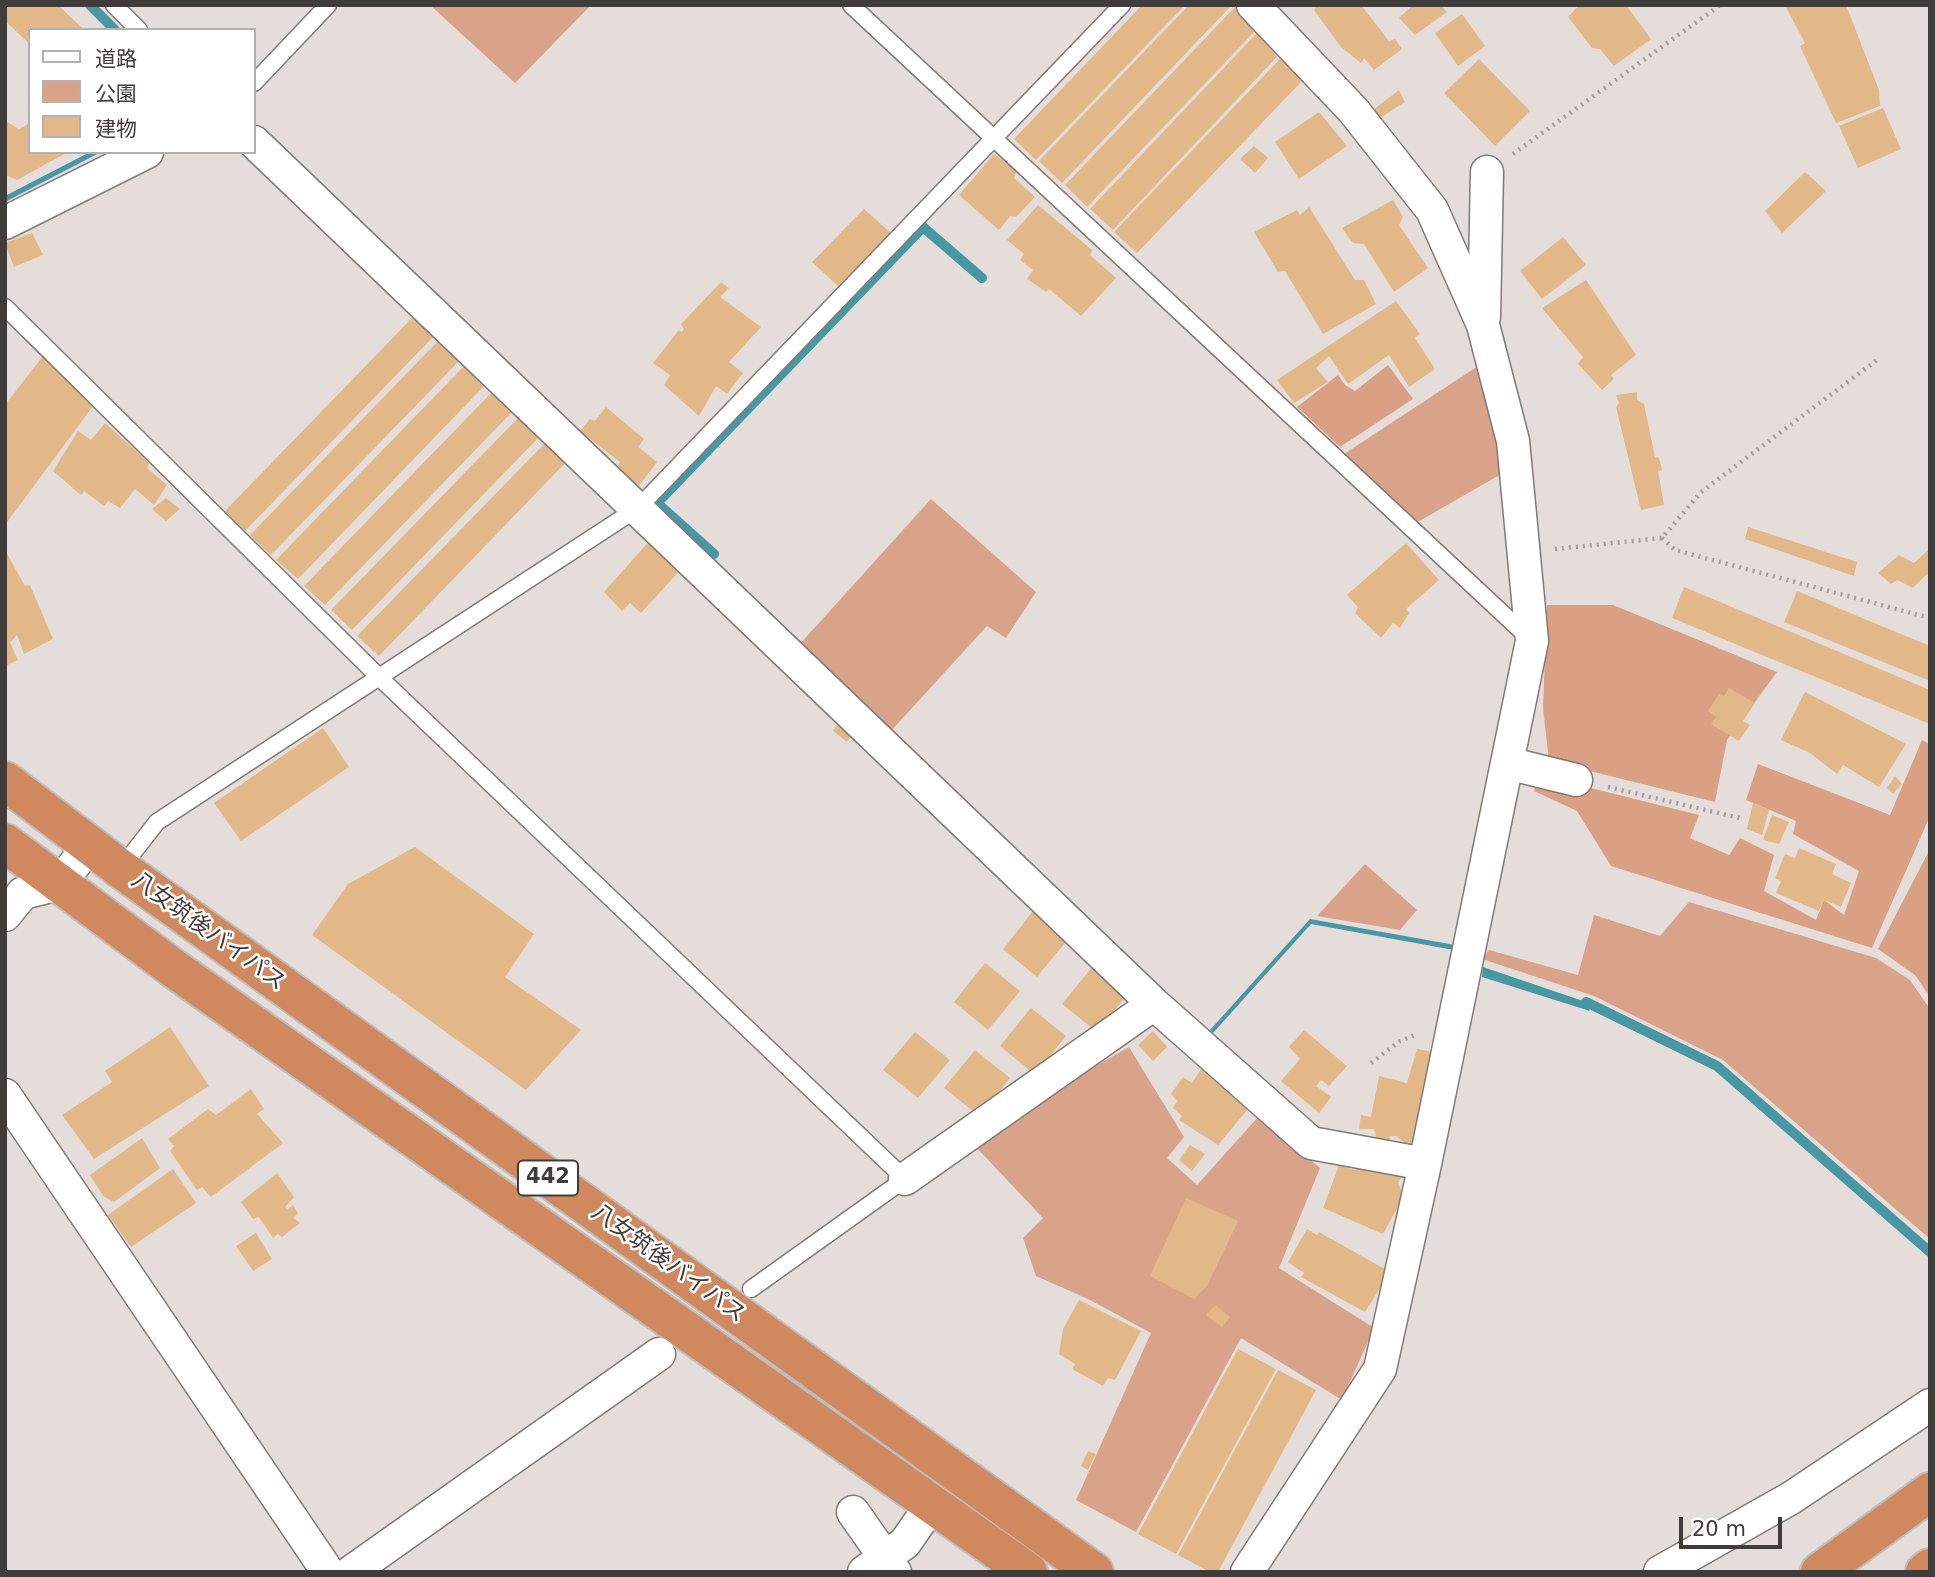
<!DOCTYPE html>
<meta charset="utf-8">
<style>
body{margin:0}
#map{position:relative;width:1935px;height:1577px;overflow:hidden;background:#e5ddd9;font-family:"DejaVu Sans","Noto Sans JP",sans-serif}
canvas{display:block}
.frame{position:absolute;inset:0;border:7px solid #3f3c3a;pointer-events:none}
.legend{position:absolute;left:28px;top:28px;width:228px;height:126px;box-sizing:border-box;background:#fff;border:2px solid #b2b1b0;margin:0;padding:9px 12px;list-style:none;font-size:21px;color:#3f3c3a}
.legend li{display:flex;align-items:center;gap:14px;height:35px}
.legend b{width:35px;border:2px solid #b2b1b0}
.scale{position:absolute;left:1679px;top:1517px;width:103px;height:32px;box-sizing:border-box;border:4px solid #3f3c3a;border-top:0;padding-left:9px;font-size:21px;line-height:24px;white-space:nowrap;color:#3f3c3a;-webkit-text-stroke:5px #fff;paint-order:stroke}
</style>
<div id="map">
<canvas width="1935" height="1577"></canvas>
<div class="frame"></div>
<ul class="legend">
<li><b style="height:9px;background:#fff"></b>道路</li>
<li><b style="height:19px;background:#d9a38a"></b>公園</li>
<li><b style="height:19px;background:#e3b888"></b>建物</li>
</ul>
<div class="scale">20 m</div>
</div>
<script>
const c = document.querySelector('canvas').getContext('2d');
c.lineJoin = 'round';
function fillPath(path, color) {
  c.fillStyle = color;
  c.fill(path, 'evenodd');
}
function shape(rows) {
  const path = new Path2D();
  for (const r of rows) {
    path.moveTo(r[0], r[1]);
    for (let i = 2; i < r.length; i += 2) path.lineTo(r[i], r[i + 1]);
  }
  return path;
}
function strokePath(path, color, width, dash) {
  c.strokeStyle = color;
  c.lineWidth = width;
  c.lineCap = dash ? 'butt' : 'round';
  c.setLineDash(dash || []);
  c.stroke(path);
}
function write(font, color, halo, rows, align = 'center') {
  c.font = font + ' "DejaVu Sans","Noto Sans JP",sans-serif';
  c.lineWidth = 5;
  c.setLineDash([]);
  c.textBaseline = 'middle';
  c.strokeStyle = halo;
  c.fillStyle = color;
  for (const [text, x, y, turn = 0] of rows) {
    c.save();
    c.translate(x, y);
    c.rotate((+turn || 0) * Math.PI / 180);
    c.textAlign = isNaN(turn) ? turn : align;
    if (halo) c.strokeText(text, 0, 0);
    c.fillText(text, 0, 0);
    c.restore();
  }
}
fillPath(shape([
 [430,5,591,5,515,83],
 [1478,366,1503,473,1416,523,1344,454],
 [931,499,1036,592,1006,638,987,626,890,732,799,645],
 [1365,864,1417,910,1400,930,1317,916],
 [1689,902,1876,958,1910,980,1930,1009,1930,1239,1723,1060,1594,996,1482,959,1489,950,1578,975,1594,915,1660,936],
 [1129,1047,1184,1137,1167,1158,1197,1185,1259,1116,1320,1168,1279,1268,1374,1328,1342,1400,1241,1338,1136,1532,1076,1500,1151,1333,1088,1299,1036,1276,1023,1238,1043,1218,974,1145,1034,1101]
]), '#d9a38a');
fillPath(shape([
 [1388,365,1413,399,1340,447,1297,407,1338,375,1345,385,1355,391],
 [1547,605,1613,605,1777,672,1727,740,1715,802,1549,761,1543,708],
 [1922,740,1930,744,1930,816,1872,948,1611,866,1577,811,1534,791,1539,775,1699,815,1690,838,1729,855,1740,838,1774,855,1764,891,1816,920,1824,900,1844,915,1859,871,1793,834,1796,821,1746,800,1758,764,1890,815],
 [1930,849,1930,997,1915,975,1878,949]
]), '#daa084');
fillPath(shape([
 [90,152,101,152,5,202,5,196],
 [1310,919,1455,945,1454,950,1311,924,1213,1033,1210,1030],
 [1483,967,1586,1002,1590,1011,1482,977]
]), '#4798a4');
strokePath(shape([
 [90,5,115,30],
 [714,554,657,503,923,227,982,278],
 [1586,1002,1717,1066,1930,1252]
]), '#4798a4', 10);
fillPath(shape([
 [5,5,58,5,84,30,30,30,30,44,5,21],
 [1142,5,1185,5,1036,160,1014,139],
 [1189,5,1232,5,1062,183,1039,161],
 [1317,5,1361,5,1389,41,1395,39,1402,49,1374,70,1364,58,1361,63,1341,47,1314,10],
 [1413,5,1441,5,1447,12,1415,35,1399,18],
 [1579,5,1626,5,1651,39,1614,66,1600,49,1592,48,1568,17],
 [1785,5,1846,5,1879,90,1880,106,1836,123,1800,46,1805,43],
 [1236,6,1257,29,1087,207,1065,185],
 [1462,14,1485,46,1458,66,1435,33],
 [1258,32,1277,57,1113,230,1090,209],
 [1280,59,1303,80,1137,253,1114,232],
 [1479,59,1530,111,1495,146,1444,93],
 [1399,90,1405,102,1380,118,1374,109],
 [1883,108,1901,149,1858,168,1839,126],
 [1319,112,1347,146,1299,179,1275,142],
 [5,121,19,129,30,123,30,152,68,152,17,180,5,175],
 [1254,146,1268,158,1255,173,1240,159],
 [994,154,1017,170,1014,178,1035,197,1016,217,1010,216,999,230,959,195],
 [1805,172,1826,191,1782,233,1765,211],
 [1393,200,1403,217,1399,225,1428,268,1394,292,1364,244,1353,243,1342,228],
 [1038,205,1092,250,1090,255,1116,278,1081,316,1049,289,1046,292,1027,279,1033,270,1020,260,1024,254,1007,240],
 [1309,207,1355,280,1364,280,1376,304,1323,334,1285,271,1278,272,1254,232,1297,210,1300,215],
 [864,209,891,233,838,286,812,262],
 [32,233,43,255,14,267,5,243],
 [1563,237,1586,265,1542,299,1520,271],
 [1586,280,1636,355,1611,375,1614,379,1602,390,1578,364,1583,357,1542,308],
 [721,282,729,288,720,297,761,327,729,362,743,373,727,394,716,386,699,416,664,385,670,375,653,363,679,330,682,332,684,329,681,324],
 [1396,301,1420,334,1415,338,1435,369,1409,387,1389,355,1348,384,1329,356,1316,368,1328,382,1294,403,1277,380],
 [414,316,435,335,245,531,224,512],
 [440,339,461,359,271,555,250,535],
 [43,356,96,402,5,525,5,405],
 [466,364,487,383,298,579,276,560],
 [494,390,515,409,325,605,304,586],
 [1637,392,1637,400,1644,404,1655,457,1659,458,1662,470,1658,471,1664,505,1641,510,1616,407,1619,403,1616,395],
 [606,407,644,439,638,447,657,462,638,487,617,469,620,462,580,431,590,419,595,421],
 [521,415,542,434,352,630,331,610],
 [105,423,149,463,147,468,167,485,154,505,135,489,120,508,108,501,104,506,84,491,81,495,53,471,78,431,91,440],
 [547,441,568,460,379,656,357,636],
 [166,498,180,509,166,521,152,509],
 [1748,527,1857,562,1854,576,1745,539],
 [652,538,683,567,641,613,630,603,622,611,604,592],
 [1406,543,1439,580,1406,609,1409,613,1400,628,1393,623,1381,638,1355,613,1358,607,1347,595],
 [1930,548,1930,575,1927,574,1913,588,1897,580,1891,584,1878,573,1899,555,1914,563],
 [5,550,25,586,30,585,53,639,24,654,17,635,10,643,18,660,5,666],
 [1684,587,1930,690,1930,724,1672,618],
 [1797,591,1930,646,1930,681,1784,622],
 [1729,688,1755,703,1743,721,1750,725,1739,741,1711,724,1716,717,1708,711,1720,693,1724,696],
 [1805,692,1906,744,1879,787,1843,765,1837,774,1810,753,1781,740],
 [842,718,855,730,847,742,833,731],
 [323,728,349,767,241,841,214,803],
 [1895,776,1902,784,1893,794,1887,788],
 [1753,803,1769,810,1762,835,1747,829],
 [1772,815,1789,822,1779,844,1763,840],
 [415,847,534,934,505,977,581,1030,526,1090,312,935,348,884],
 [1799,848,1836,864,1832,874,1851,883,1841,907,1824,900,1819,911,1776,893,1781,881,1775,878,1785,854,1795,858],
 [1034,910,1069,938,1037,977,1003,949],
 [985,963,1020,991,988,1030,954,1002],
 [1093,966,1128,994,1097,1032,1062,1004],
 [1031,1008,1066,1036,1035,1075,1000,1046],
 [170,1027,209,1086,94,1159,62,1115,112,1082,105,1071],
 [1304,1030,1347,1066,1329,1086,1321,1080,1316,1086,1331,1097,1319,1113,1281,1081,1300,1059,1289,1047],
 [1153,1031,1167,1047,1153,1061,1138,1045],
 [915,1032,950,1060,918,1098,883,1070],
 [1417,1049,1436,1052,1415,1142,1410,1147,1396,1136,1390,1136,1389,1142,1377,1140,1374,1129,1359,1129,1361,1115,1371,1117,1379,1076,1407,1083],
 [975,1050,1010,1078,979,1116,944,1088],
 [1201,1069,1248,1109,1218,1145,1179,1120,1182,1116,1173,1108,1177,1101,1171,1094,1183,1077,1192,1083],
 [251,1089,264,1109,257,1114,283,1143,211,1197,202,1187,197,1190,170,1151,174,1146,168,1139,208,1109,216,1115],
 [142,1138,160,1168,114,1202,103,1196,90,1175],
 [1190,1145,1205,1154,1192,1171,1179,1160],
 [1339,1165,1355,1170,1358,1166,1403,1175,1398,1183,1404,1196,1383,1234,1323,1208],
 [173,1169,196,1203,131,1247,108,1215],
 [277,1173,294,1197,285,1207,288,1209,293,1205,298,1213,293,1218,300,1223,282,1237,278,1234,273,1238,259,1217,253,1219,241,1202],
 [1186,1198,1238,1221,1207,1286,1194,1299,1150,1276],
 [1307,1229,1317,1235,1319,1232,1390,1272,1365,1312,1301,1277,1304,1273,1288,1262],
 [256,1233,272,1259,253,1271,236,1246],
 [1079,1300,1141,1331,1115,1380,1108,1378,1103,1386,1072,1369,1075,1364,1059,1354,1063,1329],
 [1215,1305,1230,1317,1222,1327,1206,1315],
 [1238,1349,1276,1369,1176,1554,1138,1534],
 [1278,1370,1316,1390,1218,1572,1210,1572,1178,1555],
 [1088,1451,1096,1454,1088,1470,1081,1466]
]), '#e3b888');
const lane = shape([
 [114,5,139,30],
 [851,5,1530,639],
 [254,83,328,5],
 [5,307,380,678,905,1179,751,1289],
 [121,868,157,822,638,508,1122,5]
]);
const street = shape([
 [254,142,1154,1004,1311,1143,1425,1164],
 [5,223,147,152],
 [1484,317,1487,172],
 [1507,763,1576,780],
 [5,915,23,893,59,884,89,846],
 [5,1095,328,1572],
 [905,1179,1154,1004],
 [853,1512,895,1572],
 [351,1572,659,1354],
 [864,1572,905,1543,932,1504],
 [1247,1572,1380,1369,1425,1164,1532,641,1513,441,1483,325,1432,210,1353,110,1253,5],
 [1660,1572,1791,1498,1930,1405]
]);
const highway = shape([
 [5,781,121,869,1094,1572],
 [5,843,173,968,1028,1572],
 [1820,1572,1930,1492],
 [1925,1572,1930,1568]
]);
strokePath(lane, '#817a76', 19);
strokePath(street, '#817a76', 35);
strokePath(highway, '#bebdbc', 42);
strokePath(shape([
 [1513,154,1720,5],
 [1662,538,1675,550,1930,618],
 [1555,549,1662,538,1701,492,1877,360],
 [1608,787,1744,819],
 [1371,1063,1400,1041,1418,1034]
]), '#a49e9b', 4.5, [2, 5]);
strokePath(lane, '#fff', 16);
strokePath(street, '#fff', 32);
strokePath(highway, '#d0885f', 38);
for (const [x, y, w] of [
 [548,1178,60]
]) {
  const box = new Path2D();
  box.roundRect(x - w / 2, y - 17.5, w, 35, 5);
  c.fillStyle = '#fff';
  c.fill(box);
  strokePath(box, '#3f3c3a', 2);
}
write('bold 21px', '#3f3c3a', null, [
 ["442",548,1178]
]);
write('23px', '#3f3c3a', '#fff', [
 ["八女筑後バイパス",208,932,36],
 ["八女筑後バイパス",668,1264,36]
]);
</script>
